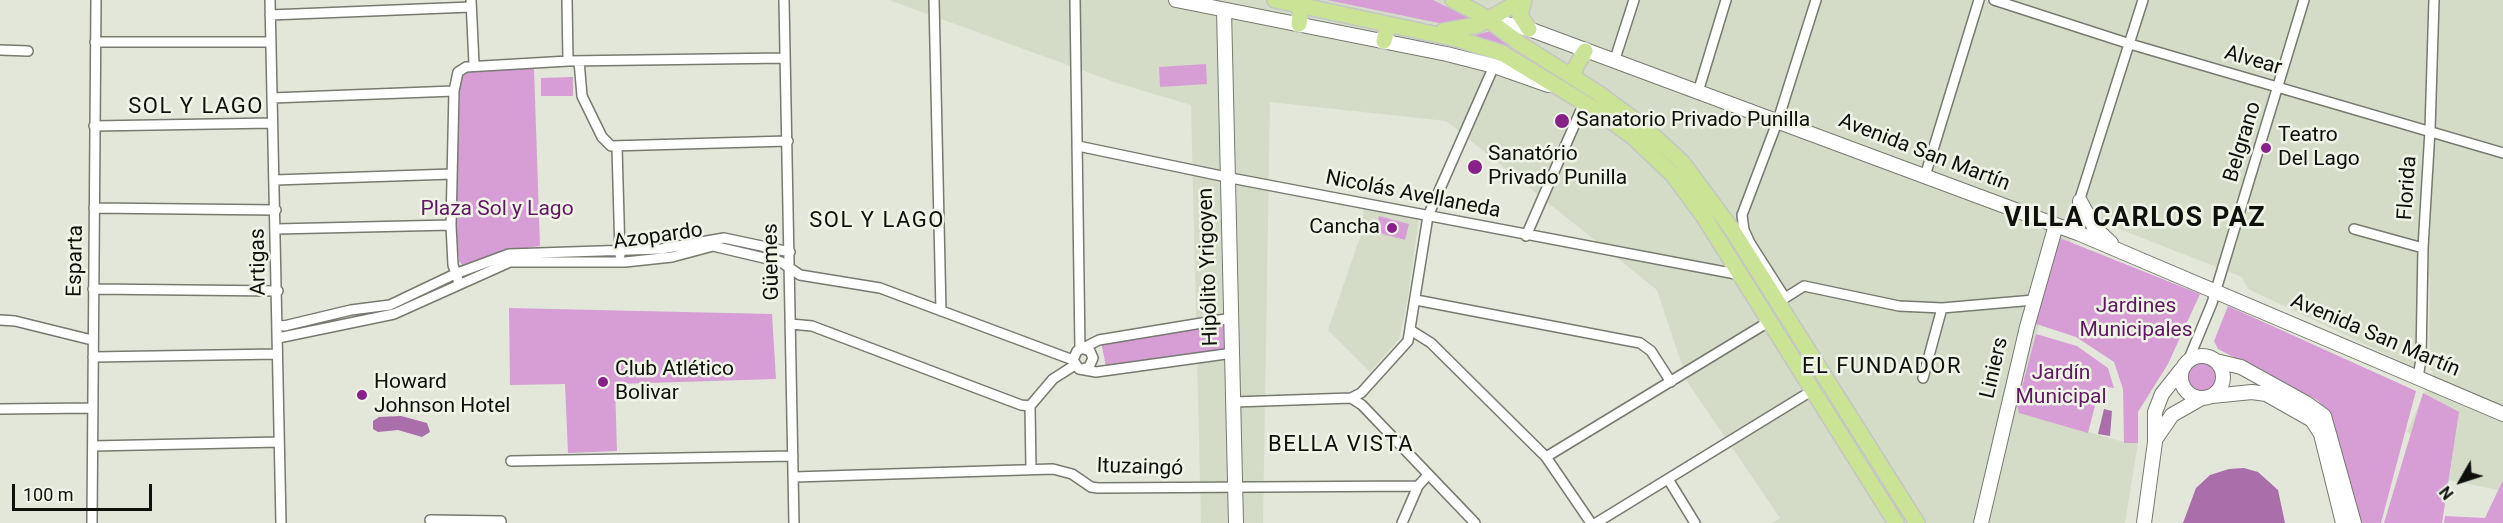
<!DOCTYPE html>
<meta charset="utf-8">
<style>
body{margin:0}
#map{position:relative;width:2503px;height:523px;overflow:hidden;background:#e2e7da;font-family:Roboto,sans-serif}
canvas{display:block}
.north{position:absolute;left:2431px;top:451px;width:60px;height:60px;-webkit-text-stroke:4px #eff4e7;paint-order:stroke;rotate:231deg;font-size:16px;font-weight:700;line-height:24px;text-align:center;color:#0f100c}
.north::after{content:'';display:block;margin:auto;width:21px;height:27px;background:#0f100c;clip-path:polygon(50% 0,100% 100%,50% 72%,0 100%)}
.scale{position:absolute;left:12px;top:484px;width:140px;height:27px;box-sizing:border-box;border:3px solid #0f100c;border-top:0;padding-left:8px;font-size:18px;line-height:21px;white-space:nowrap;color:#0f100c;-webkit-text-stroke:4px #eff4e7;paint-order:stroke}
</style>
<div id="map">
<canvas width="2503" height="523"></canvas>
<div class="north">N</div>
<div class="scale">100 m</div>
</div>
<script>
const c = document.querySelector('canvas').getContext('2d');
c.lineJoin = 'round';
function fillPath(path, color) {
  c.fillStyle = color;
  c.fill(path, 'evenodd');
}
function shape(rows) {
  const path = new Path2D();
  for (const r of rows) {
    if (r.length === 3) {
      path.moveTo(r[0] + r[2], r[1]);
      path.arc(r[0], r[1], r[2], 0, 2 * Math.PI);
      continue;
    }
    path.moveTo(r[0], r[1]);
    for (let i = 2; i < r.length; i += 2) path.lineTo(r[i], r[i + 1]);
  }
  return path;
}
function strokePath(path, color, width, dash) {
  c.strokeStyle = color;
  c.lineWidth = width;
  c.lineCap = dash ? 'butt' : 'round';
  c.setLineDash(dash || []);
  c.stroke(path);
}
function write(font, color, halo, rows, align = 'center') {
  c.font = font + ' Roboto,sans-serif';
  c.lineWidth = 5;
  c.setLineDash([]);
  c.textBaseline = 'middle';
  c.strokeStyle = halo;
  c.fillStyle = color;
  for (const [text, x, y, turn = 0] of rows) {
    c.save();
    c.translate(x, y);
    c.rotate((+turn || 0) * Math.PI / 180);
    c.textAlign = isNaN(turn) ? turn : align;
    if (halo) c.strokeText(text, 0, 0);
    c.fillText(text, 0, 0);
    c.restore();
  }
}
fillPath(shape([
 [889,0,2503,0,2503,480,2498,490,2449,480,2453,449,2407,432,2433,373,2429,367,2430,270,2419,370,2248,289,2242,277,2081,214,2036,334,2017,406,2020,413,2124,442,2138,443,2125,523,1772,523,1780,518,1688,383,1657,290,1446,121,1270,102,1263,523,1201,523,1191,105,1117,83],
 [1364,208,1419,219,1407,303,1399,339,1370,372,1328,330,1360,237]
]), '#d4dcc8');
fillPath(shape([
 [1327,0,1433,0,1471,19,1444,24],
 [1487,32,1492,32,1638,127,1694,184,1752,273,1748,273,1692,187,1658,150,1584,93,1519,55,1472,36],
 [1206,64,1207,84,1160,87,1159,67],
 [472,68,534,68,540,246,504,251,463,266,459,261,456,227,460,78],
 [573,77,573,96,541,96,541,78],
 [1379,216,1409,224,1405,240,1375,232],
 [2060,238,2200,294,2168,364,2138,412,2138,443,2124,443,2123,389,2114,362,2076,337,2033,323],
 [2228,306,2416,391,2381,523,2361,523,2330,414,2317,400,2218,349,2214,341],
 [509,308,772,314,776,379,615,384,617,451,568,453,565,384,510,385],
 [1232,318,1233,353,1106,366,1101,342],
 [2036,334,2077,346,2108,368,2114,388,2100,386,2088,433,2019,413,2017,406],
 [2202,377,16],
 [2423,393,2459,412,2442,523,2384,523],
 [2503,480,2503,523,2444,523,2445,516,2485,518]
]), '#d79ed6');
fillPath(shape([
 [2104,409,2112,411,2110,436,2098,434],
 [401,416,427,423,430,432,422,437,398,430,378,432,373,429,373,421,379,417],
 [2244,468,2258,472,2278,490,2285,523,2183,523,2196,488,2210,475,2229,469]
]), '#aa6faa');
const street = shape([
 [270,0,281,523],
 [471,0,474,64],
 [567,0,568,61],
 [784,0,794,523],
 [934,0,941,311],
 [1075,0,1080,349],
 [1816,0,1778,120,1742,215,1744,230,1750,243,1785,298,1804,286,1899,306,1942,308,2034,300],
 [1994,0,2130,44,2503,153],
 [270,15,471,7],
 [95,42,271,42],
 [0,50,28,51],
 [579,61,582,96,602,137,611,146,788,141],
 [1614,62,1634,0],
 [1698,92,1726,0],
 [272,98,454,91],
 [94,126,272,123],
 [1078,146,1236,179,1741,275],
 [617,147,620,255],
 [1925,176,1979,0],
 [275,180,452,174],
 [94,208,276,210],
 [276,229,451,225],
 [2354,229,2423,248],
 [2070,230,2143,0],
 [1526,236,1584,103],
 [459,283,453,265,451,225,454,91,458,72,466,67,568,61,785,58],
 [93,289,278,291],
 [1416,300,1640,343,1651,351,1671,382],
 [1232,318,1099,340,1077,351,1073,360,1079,369,1096,372,1233,353],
 [0,320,15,321,92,340],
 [791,324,812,326,1021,405,1030,406],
 [278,325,284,326,351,310,390,305,455,274,509,254,661,249,724,238,790,252],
 [1412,331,1431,343,1546,457,1591,523],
 [278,338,394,314,510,262,625,262,672,257,713,246,781,262,800,275,880,288,1073,360],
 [93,357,277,354],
 [2188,361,2212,303,2304,0],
 [1082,369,1089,367,1093,358,1090,351,1084,349],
 [1923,378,1942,308],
 [2418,378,2421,359,2423,248,2430,130,2434,0],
 [1351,398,1361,393,1408,341,1428,216,1494,66],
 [1234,402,1351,398,1362,405,1475,523],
 [0,409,92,408],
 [93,446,279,442],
 [1546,457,1770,321],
 [511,461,793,456],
 [1031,469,1030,406,1053,379,1075,365],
 [794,477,1053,469,1072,474,1091,487,1098,488,1418,486],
 [1668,479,1695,523],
 [430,520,501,521,501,523],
 [92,523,96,0],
 [1402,523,1418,486,1428,475],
 [1596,523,1813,390]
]);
const secondary = shape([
 [1176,0,1447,54,1494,66,1548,85],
 [1224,10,1236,523],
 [1489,20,1529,29,2080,234,2503,414],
 [2080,201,2094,227,2111,243],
 [2202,377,21],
 [2216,361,2241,367,2306,403,2324,416,2354,523],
 [2212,396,2252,392,2266,394,2312,420,2321,434,2343,523],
 [2157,437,2172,415,2200,399],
 [1981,523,2027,327,2056,225],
 [2144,523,2155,442,2155,412,2162,394,2181,370]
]);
const primary = shape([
 [1275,0,1457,39,1502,53,1599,112,1633,137,1673,175,1704,217,1896,523],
 [1453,0,1480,14,1522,45,1598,93,1644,127,1682,162,1731,228,1917,523],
 [1524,0,1520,15,1529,29],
 [1299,24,1301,6],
 [1443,31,1478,25,1522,0],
 [1384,41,1388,25],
 [1574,77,1575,68,1585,51]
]);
strokePath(street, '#767a6f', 12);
strokePath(secondary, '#767a6f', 16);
strokePath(primary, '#c5c6c5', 18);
strokePath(street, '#fff', 9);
strokePath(secondary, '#fff', 14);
strokePath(primary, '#cbe394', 15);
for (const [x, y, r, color] of [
 [1562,121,8,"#872189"],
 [2266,148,6,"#872189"],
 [1475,167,8,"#872189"],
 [1392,228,6,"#872189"],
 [603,382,6,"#872189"],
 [362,395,6,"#872189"]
]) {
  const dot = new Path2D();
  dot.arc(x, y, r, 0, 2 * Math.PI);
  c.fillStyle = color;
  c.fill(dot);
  strokePath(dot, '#eff4e7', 2);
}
write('21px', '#0f100c', '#eff4e7', [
 ["Alvear",2253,61,16],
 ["Belgrano",2243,142,-73],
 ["Avenida San Martín",1924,153,21],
 ["Florida",2408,188,-86],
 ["Nicolás Avellaneda",1413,195,11],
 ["Azopardo",658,237,-8],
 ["Esparta",76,261,-89],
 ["Artigas",259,262,-91],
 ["Güemes",772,262,-91],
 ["Hipólito Yrigoyen",1209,267,-92],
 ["Avenida San Martín",2375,336,23],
 ["Liniers",1995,368,-77],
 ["Ituzaingó",1140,468,2]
]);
write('21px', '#0f100c', '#eff4e7', [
 ["Sanatorio Privado Punilla",1576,121],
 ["Teatro",2278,136],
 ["Del Lago",2278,160],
 ["Sanatório",1488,155],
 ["Privado Punilla",1488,179],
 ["Cancha",1380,228,"right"],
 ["Club Atlético",615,370],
 ["Bolivar",615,394],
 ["Howard",374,383],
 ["Johnson Hotel",374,407]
], 'left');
write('21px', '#601662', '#eff4e7', [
 ["Plaza Sol y Lago",497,210],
 ["Jardines",2136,307],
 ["Municipales",2136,331],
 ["Jardín",2061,374],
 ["Municipal",2061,398]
]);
c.letterSpacing = '1.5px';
write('22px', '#0f100c', '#eff4e7', [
 ["SOL Y LAGO",196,107],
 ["SOL Y LAGO",877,221],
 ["EL FUNDADOR",1882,367],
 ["BELLA VISTA",1341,445]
]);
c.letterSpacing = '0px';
c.letterSpacing = '1.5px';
write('bold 27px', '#0f100c', '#eff4e7', [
 ["VILLA CARLOS PAZ",2135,219]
]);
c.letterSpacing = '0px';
</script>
